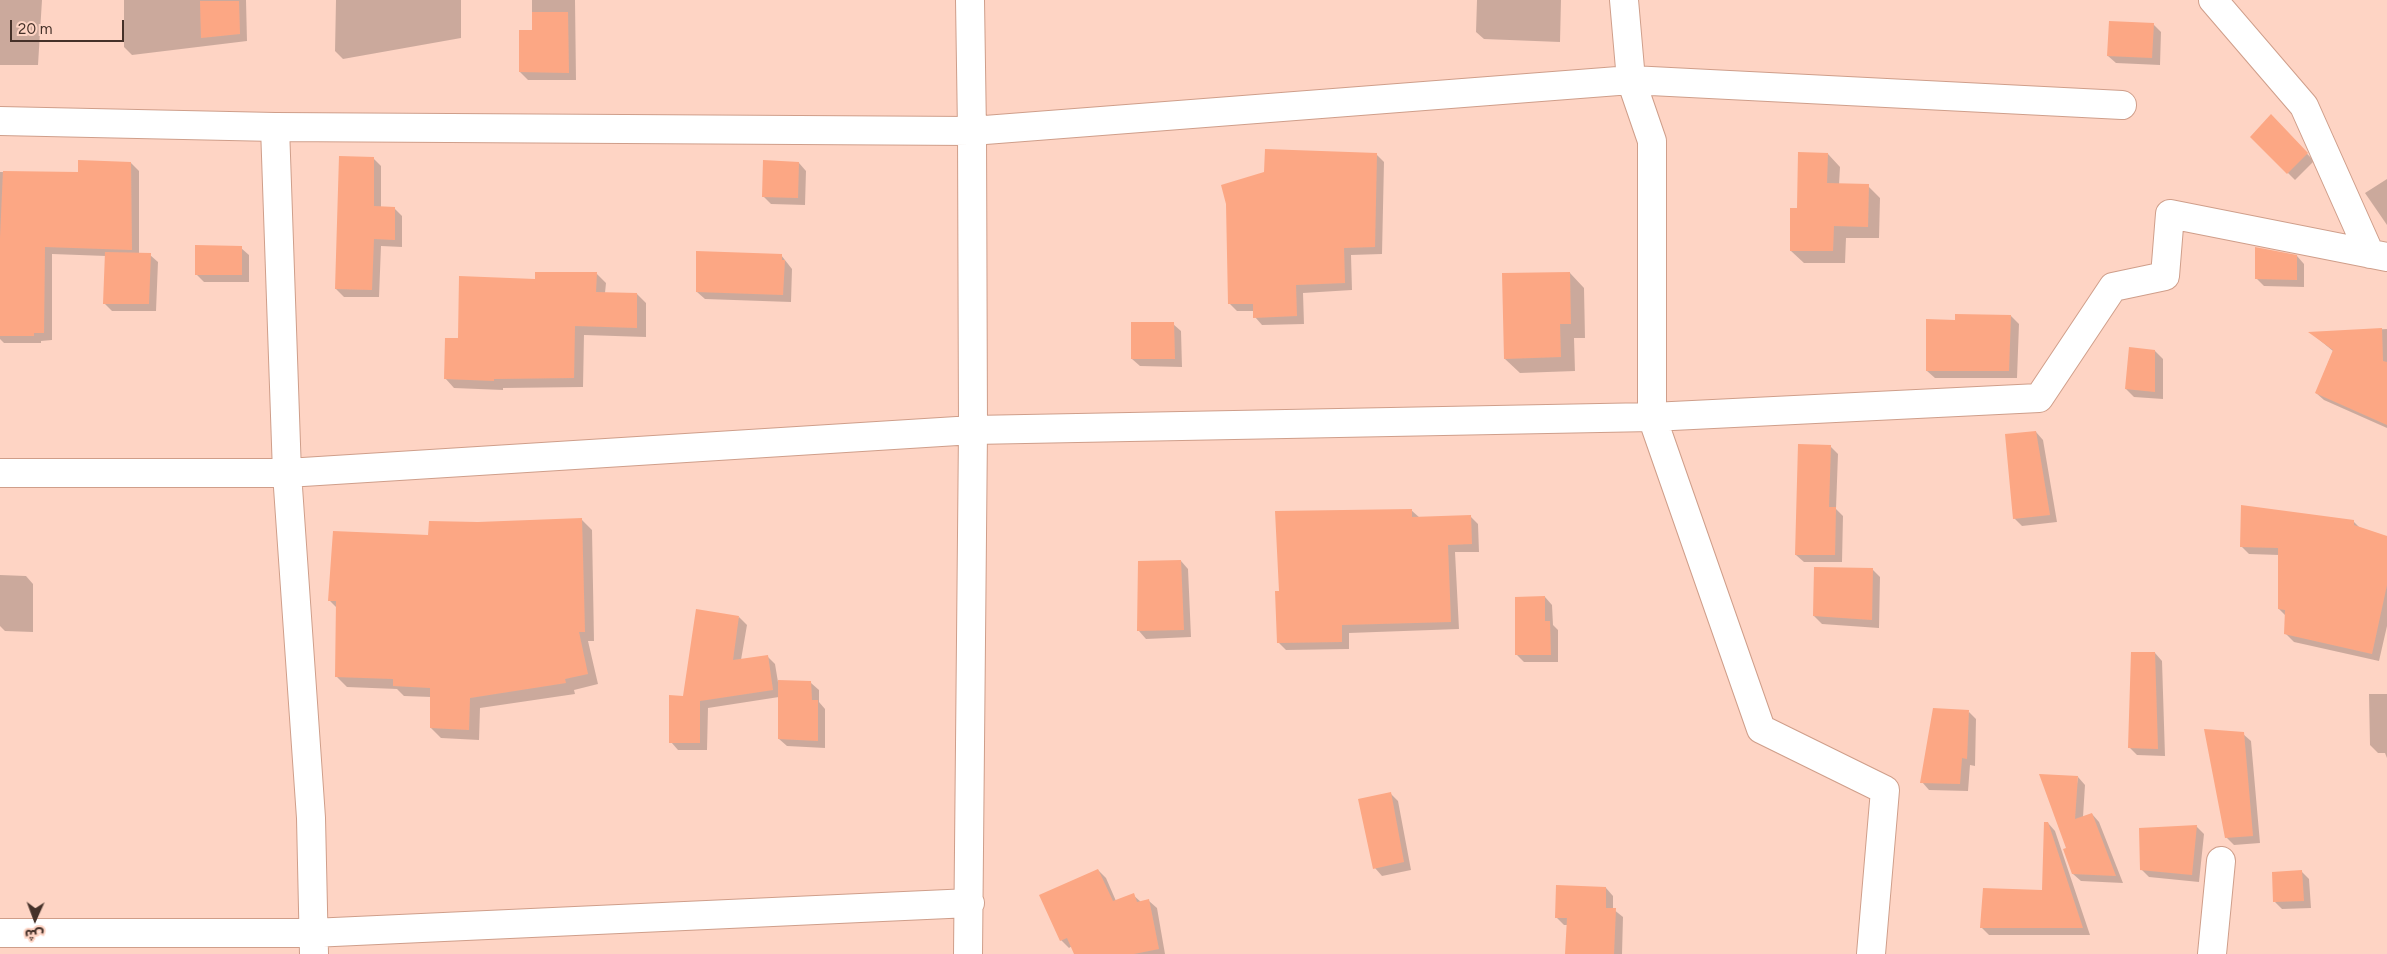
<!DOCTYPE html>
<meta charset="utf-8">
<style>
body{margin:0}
#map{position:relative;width:2387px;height:954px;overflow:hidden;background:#fed4c4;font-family:Figtree,"Noto Sans Arabic",sans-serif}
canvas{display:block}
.north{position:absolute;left:10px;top:894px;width:50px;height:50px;-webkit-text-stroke:4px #fed4c4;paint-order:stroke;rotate:182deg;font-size:14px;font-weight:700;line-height:20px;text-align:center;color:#453129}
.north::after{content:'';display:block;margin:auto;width:18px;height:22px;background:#453129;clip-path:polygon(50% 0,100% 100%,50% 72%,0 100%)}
.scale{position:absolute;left:10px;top:20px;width:114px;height:22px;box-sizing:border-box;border:2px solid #453129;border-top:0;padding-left:6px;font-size:15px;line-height:18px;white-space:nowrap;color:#453129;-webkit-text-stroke:4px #fed4c4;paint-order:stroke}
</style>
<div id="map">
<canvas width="2387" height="954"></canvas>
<div class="north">ش</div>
<div class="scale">20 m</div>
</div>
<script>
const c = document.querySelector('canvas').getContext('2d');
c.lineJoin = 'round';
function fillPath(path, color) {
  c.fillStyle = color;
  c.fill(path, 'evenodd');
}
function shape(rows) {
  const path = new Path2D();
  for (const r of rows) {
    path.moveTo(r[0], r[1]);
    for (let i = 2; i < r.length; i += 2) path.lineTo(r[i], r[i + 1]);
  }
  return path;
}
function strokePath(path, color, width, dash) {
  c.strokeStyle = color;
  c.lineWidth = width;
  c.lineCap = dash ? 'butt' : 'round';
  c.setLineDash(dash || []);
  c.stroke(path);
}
fillPath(shape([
 [0,0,42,0,38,65,0,65],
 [124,0,246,0,247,41,132,55,124,47],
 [336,0,461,0,461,38,343,59,335,51],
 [532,0,575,0,576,80,528,80,520,72,532,31],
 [1477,0,1561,0,1560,42,1484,39,1476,32],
 [2153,24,2161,32,2160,65,2116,63,2108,56],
 [2271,116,2314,161,2295,180,2252,137],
 [1376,154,1384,162,1382,254,1351,255,1352,290,1303,293,1304,324,1262,325,1255,317,1254,311,1237,311,1230,304,1228,203],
 [1828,154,1840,167,1839,185,1868,186,1880,198,1879,238,1846,238,1845,263,1804,263,1791,251,1798,209],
 [373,158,381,166,381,208,394,208,402,216,402,247,381,246,379,297,344,297,336,289],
 [131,163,139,171,139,254,150,255,158,262,156,311,112,311,104,303,106,256,52,254,52,340,41,341,41,343,4,343,0,339,0,172,79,173],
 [799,163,806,171,805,205,771,204,763,196],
 [2387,179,2387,225,2365,193],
 [241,248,249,255,249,282,204,282,196,274],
 [781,255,792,269,791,302,705,299,697,292],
 [2297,256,2304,264,2304,287,2264,286,2256,278],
 [596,273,606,283,605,293,637,294,646,303,646,337,584,335,583,387,503,388,503,390,454,388,445,378,459,339],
 [1570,273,1584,288,1585,338,1574,338,1575,371,1520,373,1505,359],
 [2011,316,2019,324,2017,378,1935,378,1927,371,1956,321],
 [1173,324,1181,331,1182,367,1140,366,1132,359],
 [2387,329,2387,428,2324,400,2316,393,2333,351,2311,333],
 [2155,351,2163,359,2163,399,2134,397,2126,389],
 [2036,432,2043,440,2057,522,2022,526,2014,518],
 [1830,446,1838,454,1836,509,1843,516,1842,562,1804,562,1796,555],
 [1411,510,1420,518,1471,517,1478,524,1479,552,1455,552,1459,629,1349,633,1349,649,1286,650,1278,642,1280,592],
 [582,520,592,530,594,641,588,641,598,684,574,690,575,694,480,708,479,740,441,738,431,728,431,697,404,696,397,689,347,687,337,677,337,608,329,600,429,536,478,523],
 [2353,521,2361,529,2387,537,2387,626,2379,661,2294,642,2286,634,2286,616,2279,609,2279,555,2249,554,2241,546],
 [1181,561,1188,569,1191,637,1146,639,1139,631],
 [1872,569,1880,577,1879,628,1822,624,1814,616],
 [0,575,26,576,33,584,33,632,5,631,0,626],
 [1545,597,1552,605,1553,625,1558,630,1558,662,1524,662,1517,655],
 [739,617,747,625,741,660,767,656,775,664,778,682,811,683,819,690,819,702,825,709,825,748,787,746,779,739,779,697,708,708,707,750,678,750,671,742,684,697],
 [2155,653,2162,661,2165,756,2137,755,2129,747],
 [2369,694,2387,694,2387,758,2385,753,2378,753,2370,745],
 [1969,712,1976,719,1975,766,1970,765,1968,791,1929,790,1922,782],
 [2243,734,2251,741,2260,843,2234,845,2226,837],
 [2078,777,2085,785,2083,817,2092,814,2099,822,2123,883,2081,881,2073,874,2067,848],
 [1391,794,1398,801,1411,870,1382,876,1375,868],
 [2048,823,2055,831,2090,935,1989,935,1981,927,2043,892],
 [2196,826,2204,834,2199,882,2149,877,2141,869],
 [1098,870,1106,878,1116,901,1133,895,1141,902,1149,901,1157,908,1165,954,1075,954,1072,946,1069,948,1061,940],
 [2301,871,2309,879,2311,908,2282,909,2275,902],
 [1606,888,1613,896,1613,909,1623,917,1622,954,1567,954,1568,925,1564,925,1556,917]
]), '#0003');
fillPath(shape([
 [200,1,239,1,240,34,201,38],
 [532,12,568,12,569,73,519,72,519,30,532,30],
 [2109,21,2154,23,2152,58,2107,56],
 [2271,114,2308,153,2287,174,2250,137],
 [1265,149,1377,153,1375,247,1344,248,1345,283,1296,285,1297,316,1253,318,1253,304,1228,304,1226,204,1221,185,1264,172],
 [1798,152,1828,153,1827,183,1869,184,1868,227,1834,226,1833,251,1790,251,1790,208,1797,208],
 [339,156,374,157,374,206,395,207,395,240,374,239,372,290,335,289],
 [78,160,131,162,132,250,45,247,44,333,34,333,34,336,0,336,0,238,3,171,78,172],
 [763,160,799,162,798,198,762,197],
 [195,245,242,246,242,275,195,275],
 [2255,247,2297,255,2297,280,2255,279],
 [696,251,782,254,782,260,785,260,783,295,696,292],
 [105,252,151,253,149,304,103,304],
 [535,272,597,272,596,292,637,293,637,328,575,326,574,378,494,379,494,381,444,379,445,338,458,338,459,276,535,279],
 [1570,272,1571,324,1560,324,1561,357,1504,359,1502,273],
 [1955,314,2011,315,2009,371,1926,371,1926,319,1955,320],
 [1131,322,1174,322,1175,359,1131,359],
 [2382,328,2383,361,2387,362,2387,425,2315,393,2333,350,2308,332],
 [2129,347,2155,350,2155,392,2125,389],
 [2036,431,2050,515,2013,519,2005,434],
 [1798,444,1831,445,1829,507,1836,507,1835,555,1795,555],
 [2241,505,2354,520,2354,525,2387,536,2387,585,2372,654,2284,634,2285,610,2278,609,2278,548,2240,547],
 [1412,509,1412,517,1471,515,1472,544,1448,545,1451,622,1342,625,1342,642,1277,643,1275,591,1279,591,1275,511],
 [582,518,585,632,579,632,588,674,565,679,566,683,470,698,469,730,430,728,430,688,393,686,393,679,335,677,336,601,328,601,333,531,428,535,429,521,478,522],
 [1181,560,1184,630,1137,631,1138,561],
 [1814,567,1873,568,1872,620,1813,616],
 [1545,596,1545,621,1550,621,1551,655,1515,655,1515,597],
 [696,609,739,616,733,660,768,655,773,690,700,701,700,743,669,743,669,695,683,696],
 [2131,652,2155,652,2158,749,2128,748],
 [778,680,811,681,812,700,818,700,818,741,778,739],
 [1933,708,1969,710,1967,759,1962,758,1960,784,1920,783],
 [2204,729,2244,732,2253,836,2225,838],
 [2039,774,2078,776,2075,819,2092,813,2116,876,2072,874,2063,849,2066,848],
 [1391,792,1404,862,1373,869,1358,799],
 [2044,822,2048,822,2083,928,1980,928,1983,888,2042,890],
 [2197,825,2192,875,2140,870,2139,828],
 [1098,869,1113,901,1134,893,1137,902,1149,899,1159,949,1134,954,1074,954,1067,938,1060,941,1039,895],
 [2302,870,2304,901,2273,902,2272,872],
 [1556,885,1606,887,1606,908,1616,908,1614,954,1565,954,1567,918,1555,918]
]), '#fca784');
const minor = shape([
 [1624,0,1631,80,1652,141,1652,417,1761,729,1885,790,1871,954],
 [2213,0,2304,106,2370,254],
 [0,121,275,127,972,131,1631,80,2122,105],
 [275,127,287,473,311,818,314,954],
 [0,473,287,473,973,430,1652,417,2039,398,2113,287,2165,276,2170,214,2387,257],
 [0,933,312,933,970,903],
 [968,954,973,430,972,131,970,0],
 [2212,954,2221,861]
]);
strokePath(minor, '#cf9e8a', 30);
strokePath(minor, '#fff', 28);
</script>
